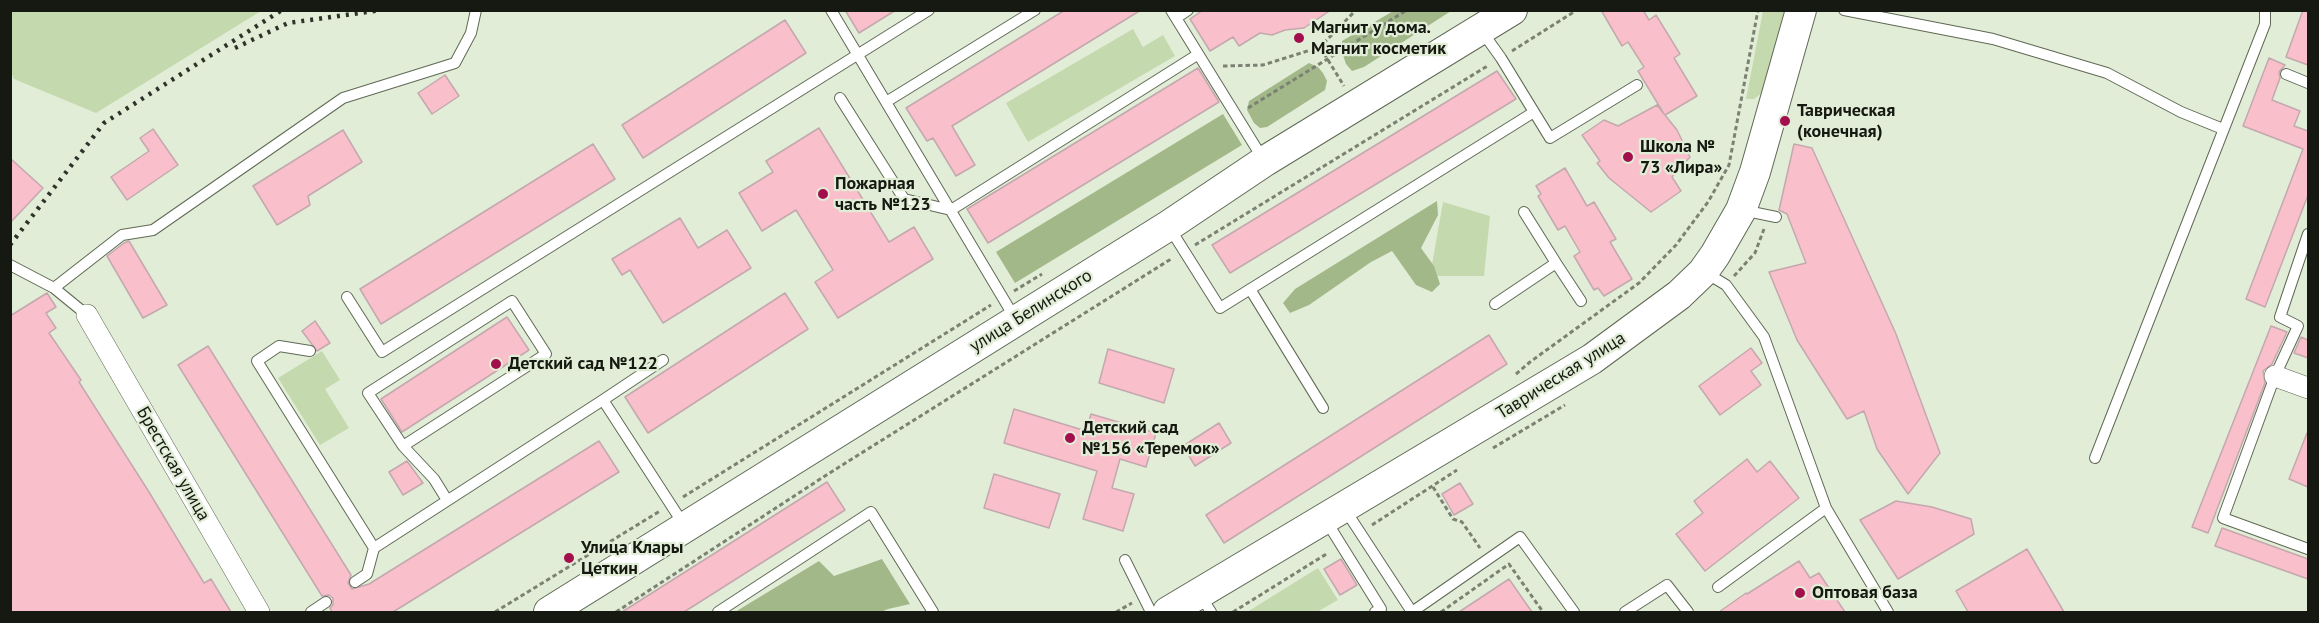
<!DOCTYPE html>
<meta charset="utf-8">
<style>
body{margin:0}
#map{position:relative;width:2319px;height:623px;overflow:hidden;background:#e2edd7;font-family:"PT Sans",sans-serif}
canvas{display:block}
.frame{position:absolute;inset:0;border:12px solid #151911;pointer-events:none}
</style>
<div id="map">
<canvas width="2319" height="623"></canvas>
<div class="frame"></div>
</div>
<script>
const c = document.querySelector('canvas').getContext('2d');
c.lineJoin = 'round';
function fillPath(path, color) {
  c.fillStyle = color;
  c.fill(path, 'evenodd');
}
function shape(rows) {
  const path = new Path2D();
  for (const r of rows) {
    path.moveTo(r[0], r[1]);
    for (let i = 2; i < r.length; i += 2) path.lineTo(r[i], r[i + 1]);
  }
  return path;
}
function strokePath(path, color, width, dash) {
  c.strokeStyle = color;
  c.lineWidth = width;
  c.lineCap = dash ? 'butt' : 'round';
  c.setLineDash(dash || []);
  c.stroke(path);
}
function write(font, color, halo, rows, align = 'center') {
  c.font = font + ' "PT Sans",sans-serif';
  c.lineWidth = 4.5;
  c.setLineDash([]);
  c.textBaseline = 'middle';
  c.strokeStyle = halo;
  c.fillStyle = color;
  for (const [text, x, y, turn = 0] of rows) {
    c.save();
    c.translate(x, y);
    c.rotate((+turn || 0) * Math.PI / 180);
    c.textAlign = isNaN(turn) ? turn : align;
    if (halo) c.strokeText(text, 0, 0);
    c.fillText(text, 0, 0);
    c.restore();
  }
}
fillPath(shape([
 [10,11,11,10,261,11,96,113,14,79,10,70],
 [1763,11,1785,11,1762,93,1754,99,1746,99],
 [1133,29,1143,47,1163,35,1175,56,1028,142,1006,103],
 [1443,202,1490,216,1484,276,1430,276],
 [322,351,340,380,325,389,349,428,320,445,278,378],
 [1318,568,1338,600,1317,612,1247,612]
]), '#c5d9ae');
fillPath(shape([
 [1395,10,1451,11,1364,67,1352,71,1346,64,1342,52,1342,41],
 [1309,63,1318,67,1323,73,1327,81,1325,90,1267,127,1260,128,1254,123,1247,110,1249,101],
 [1223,114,1242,145,1015,283,996,252],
 [1437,201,1438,215,1421,248,1434,266,1440,284,1432,292,1416,285,1392,251,1371,262,1309,305,1290,313,1283,303,1295,289],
 [882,559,910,604,888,609,881,612,735,612,819,561,834,576]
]), '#a2b889');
const building = shape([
 [845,10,896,10,859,33,845,10],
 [1065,10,1141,10,952,126,975,165,956,176,933,138,927,141,906,108,1065,10],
 [1203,10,1331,10,1304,28,1285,30,1272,35,1260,33,1239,46,1233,37,1210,51,1190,19,1203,10],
 [1601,10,1643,10,1649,20,1656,15,1680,54,1674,58,1697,96,1665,115,1677,130,1690,157,1672,177,1681,191,1651,212,1609,178,1597,163,1600,161,1582,135,1604,120,1618,126,1657,105,1664,114,1638,71,1644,67,1628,42,1622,46,1601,10],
 [2303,10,2308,10,2308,65,2286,57,2303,10],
 [785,20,806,53,643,158,622,125,785,20],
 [2269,58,2285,65,2279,72,2280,78,2272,100,2300,111,2294,126,2308,131,2308,195,2265,307,2246,299,2303,149,2243,126,2269,58],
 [1198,68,1219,102,988,243,967,209,1198,68],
 [1497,71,1516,99,1230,273,1212,245,1497,71],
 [445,75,459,96,432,114,418,93,445,75],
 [819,128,889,242,914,227,933,259,838,318,815,282,833,270,796,210,762,231,739,193,773,172,766,161,819,128],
 [153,129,178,165,127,200,111,177,149,151,140,138,153,129],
 [343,130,362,162,308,196,310,205,277,225,253,186,343,130],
 [593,144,615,179,381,324,360,289,593,144],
 [1794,144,1812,148,1896,334,1940,453,1908,494,1877,449,1864,411,1847,419,1797,340,1769,272,1806,263,1787,214,1779,210,1794,144],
 [10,158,43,188,10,223,10,158],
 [1565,168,1587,206,1594,202,1616,239,1610,242,1632,279,1604,296,1598,288,1594,290,1574,256,1580,252,1565,226,1558,230,1538,196,1541,194,1536,186,1565,168],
 [680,218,698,248,727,230,751,268,663,323,630,270,622,275,612,259,680,218],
 [129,241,167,305,143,318,107,256,124,243,129,241],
 [47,293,56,307,46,313,56,328,49,333,81,380,79,382,149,492,204,583,211,579,231,612,10,612,10,316,47,293],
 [785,293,808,329,648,433,625,397,785,293],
 [507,317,529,350,402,432,381,399,507,317],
 [315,321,330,343,317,351,302,331,315,321],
 [2271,326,2287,332,2272,364,2263,371,2265,383,2208,533,2192,527,2271,326],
 [1489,335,1507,364,1224,543,1206,515,1489,335],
 [2301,337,2308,340,2308,358,2294,353,2301,337],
 [208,346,351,575,348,583,352,589,369,584,599,441,619,472,393,612,332,612,330,608,333,605,333,598,329,595,322,596,178,365,208,346],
 [1751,348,1762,363,1751,371,1761,385,1720,415,1699,386,1751,348],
 [1108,349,1174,369,1164,403,1099,383,1108,349],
 [1014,409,1086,431,1091,414,1156,433,1146,467,1120,459,1112,488,1134,494,1123,531,1083,519,1097,471,1004,443,1014,409],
 [1219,423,1231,443,1195,466,1183,446,1219,423],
 [2307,433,2308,433,2308,487,2289,479,2307,433],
 [1747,459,1757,472,1770,461,1799,498,1705,571,1676,534,1703,513,1694,501,1747,459],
 [407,461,423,483,403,495,389,472,407,461],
 [994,474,1060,494,1049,528,984,508,994,474],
 [827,482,845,510,684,612,622,612,827,482],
 [1460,483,1473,504,1454,515,1442,494,1460,483],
 [1896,501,1932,507,1971,519,1974,534,1898,579,1860,520,1896,501],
 [2222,528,2308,559,2308,579,2215,546,2222,528],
 [2027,549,2064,612,1968,612,1956,591,2027,549],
 [1341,559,1357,585,1340,595,1324,569,1341,559],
 [1799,561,1810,578,1819,573,1845,612,1719,612,1746,593,1747,594,1799,561],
 [1509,579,1532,612,1459,612,1509,579]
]);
fillPath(building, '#f9bfcb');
strokePath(building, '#c3a9ae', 1.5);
const lane = shape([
 [831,10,1016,320],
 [1171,10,1263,159],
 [1844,10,1993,39,2107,73,2181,112,2223,129],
 [1176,18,1188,10],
 [2286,74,2308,83],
 [840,98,904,199,951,210,1197,55],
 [886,102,1035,10],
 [1534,112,1550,138,1637,85],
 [1742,210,1776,217],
 [1169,227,1220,308,1534,112,1501,58,1481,30],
 [2308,234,2280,317,2298,326,2275,376,2223,518,2308,549],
 [1556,263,1581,301],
 [10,265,54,288,87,315],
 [1706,273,1726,285,1764,337,1826,508,1888,612],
 [54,288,122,235,153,230,343,98,455,63,471,33,476,10],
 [1250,289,1323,408],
 [347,297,382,352,929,10],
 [1495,304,1556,263,1524,212],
 [310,351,279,346,257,361,374,548,603,400,684,525],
 [603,400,663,360],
 [403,446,546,354,512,301,368,393,403,446,434,479,447,500],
 [2095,458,2265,24,2265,10],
 [1344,508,1412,612],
 [1325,519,1381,609,1375,612],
 [1125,560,1151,612],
 [355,582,367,574,374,548],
 [1718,587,1826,508],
 [1200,595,1211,612],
 [311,612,326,602],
 [718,612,871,512,933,612],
 [1412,612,1520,537,1574,612],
 [1625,612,1667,585,1688,612]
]);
const street = shape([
 [87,315,259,612],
 [2275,376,2308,388]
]);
const secondary = shape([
 [549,612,1168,226,1265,161,1512,10],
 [1168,612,1592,359,1679,295,1703,272,1715,255,1741,210,1755,172,1801,10]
]);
strokePath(lane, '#5f6955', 12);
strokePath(street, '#5f6955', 22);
strokePath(secondary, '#5f6955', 32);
strokePath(shape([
 [1320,47,1344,86],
 [1512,51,1577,10],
 [1223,66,1263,65,1320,47,1356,10],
 [1248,108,1407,10],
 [1195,245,1489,65],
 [1734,276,1755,253,1764,229],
 [1014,291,1042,274],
 [1516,374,1530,362,1639,283,1676,245,1708,202,1729,165,1758,10],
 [1493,448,1565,405],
 [1433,487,1453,519,1462,522,1480,548],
 [683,497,991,305],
 [1372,525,1457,470],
 [495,612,660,511],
 [616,612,828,474,1171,259],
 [1116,612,1132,603],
 [1233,612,1328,553],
 [1441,612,1509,564,1543,612]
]), '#7b8273', 3, [4.5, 3]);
strokePath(lane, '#fff', 10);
strokePath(street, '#fff', 21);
strokePath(secondary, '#fff', 30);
strokePath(shape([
 [235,48,288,23,381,10],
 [10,245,104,123,282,10]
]), '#2e332a', 4.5, [3, 6]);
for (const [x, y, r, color] of [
 [1299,38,6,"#a30f4d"],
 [1785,121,6,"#a30f4d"],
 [1628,157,6,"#a30f4d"],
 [823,194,6,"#a30f4d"],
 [496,364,6,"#a30f4d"],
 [1070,438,6,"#a30f4d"],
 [569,558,6,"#a30f4d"],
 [1800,593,6,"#a30f4d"]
]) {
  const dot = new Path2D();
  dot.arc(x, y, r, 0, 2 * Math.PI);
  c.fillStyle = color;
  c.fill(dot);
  strokePath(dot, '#e2edd7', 2);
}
write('bold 18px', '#151911', '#e2edd7', [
 ["Магнит у дома.",1311,28],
 ["Магнит косметик",1311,49],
 ["Таврическая",1797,111],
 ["(конечная)",1797,132],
 ["Школа №",1640,147],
 ["73 «Лира»",1640,168],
 ["Пожарная",835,184],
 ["часть №123",835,205],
 ["Детский сад №122",508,364],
 ["Детский сад",1082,428],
 ["№156 «Теремок»",1082,449],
 ["Улица Клары",581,548],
 ["Цеткин",581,569],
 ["Оптовая база",1812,593]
], 'left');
write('18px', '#151911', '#e2edd7', [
 ["улица Белинского",1031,311,-32],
 ["Таврическая улица",1561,376,-32],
 ["Брестская улица",173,464,60]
]);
</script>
